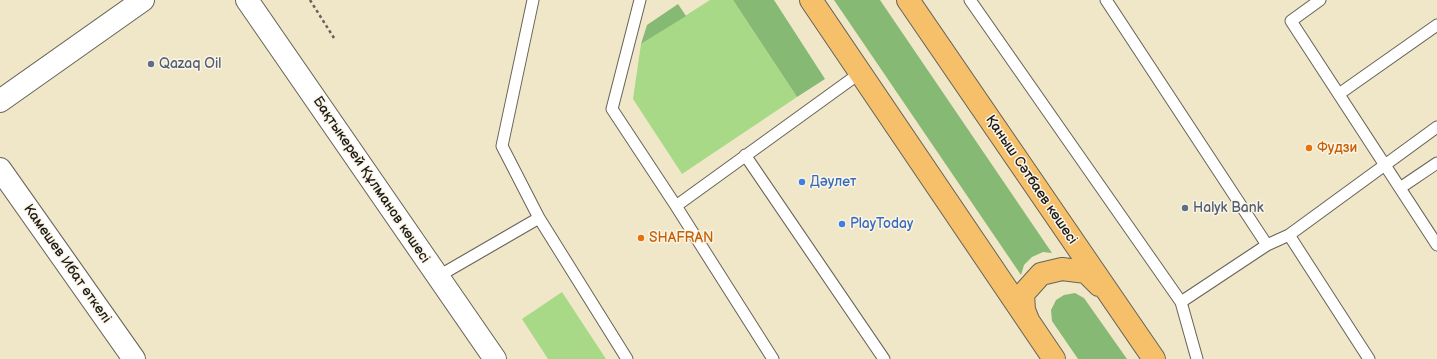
<!DOCTYPE html>
<meta charset="utf-8">
<style>
body{margin:0}
canvas{display:block;background:#f0e6c8}
</style>
<canvas width="1437" height="359"></canvas>
<script>
const c = document.querySelector('canvas').getContext('2d');
c.lineJoin = 'round';
function fillPath(path, color) {
  c.fillStyle = color;
  c.fill(path, 'evenodd');
}
function shape(rows) {
  const path = new Path2D();
  for (const r of rows) {
    path.moveTo(r[0], r[1]);
    for (let i = 2; i < r.length; i += 2) path.lineTo(r[i], r[i + 1]);
  }
  return path;
}
function strokePath(path, color, width, dash) {
  c.strokeStyle = color;
  c.lineWidth = width;
  c.lineCap = dash ? 'butt' : 'round';
  c.setLineDash(dash || []);
  c.stroke(path);
}
function write(font, color, halo, rows, align = 'center') {
  c.font = font + ' "Balsamiq Sans",sans-serif';
  c.lineWidth = 3;
  c.setLineDash([]);
  c.textBaseline = 'middle';
  c.strokeStyle = halo;
  c.fillStyle = color;
  for (const [text, x, y, turn = 0] of rows) {
    c.save();
    c.translate(x, y);
    c.rotate((+turn || 0) * Math.PI / 180);
    c.textAlign = isNaN(turn) ? turn : align;
    if (halo) c.strokeText(text, 0, 0);
    c.fillText(text, 0, 0);
    c.restore();
  }
}
fillPath(shape([
 [710,0,733,0,797,97,682,174,633,99,641,44],
 [562,292,606,359,548,359,522,319]
]), '#a8d987');
fillPath(shape([
 [733,0,774,0,825,79,797,97],
 [834,0,880,0,1052,253,1043,252,1032,257,1024,265,1021,275],
 [678,4,686,16,641,44,647,25],
 [1075,293,1084,298,1127,359,1078,359,1052,321,1051,310,1056,300,1064,295]
]), '#86b974');
const lane = shape([
 [640,0,612,109,676,206,860,73],
 [970,0,1181,302,1197,359],
 [1106,0,1267,245],
 [1320,0,1291,21,1437,245],
 [1339,94,1437,25],
 [745,155,884,359],
 [1400,188,1437,163],
 [676,206,773,359],
 [539,218,627,359],
 [1289,235,1369,359],
 [437,277,539,218,502,146,533,0],
 [1181,302,1267,245,1289,235,1437,127]
]);
const street = shape([
 [247,0,495,359],
 [0,101,143,0],
 [0,169,134,359]
]);
const primary = shape([
 [811,0,1054,359],
 [908,0,1154,359],
 [1028,320,1024,310,1023,294,1041,274,1062,269,1086,272,1099,285]
]);
strokePath(lane, '#666358', 13);
strokePath(street, '#666358', 24);
strokePath(primary, '#666358', 24);
strokePath(shape([
 [310,0,334,38]
]), '#666358', 2.5, [3, 3]);
strokePath(lane, '#fff', 11);
strokePath(street, '#fff', 22);
strokePath(primary, '#f6c06b', 22);
for (const [x, y, r, color] of [
 [151,64,4,"#5c6f8a"],
 [1309,148,4,"#e8710a"],
 [802,182,4,"#3f7fe0"],
 [1185,208,4,"#5c6f8a"],
 [842,224,4,"#3f7fe0"],
 [641,238,4,"#e8710a"]
]) {
  const dot = new Path2D();
  dot.arc(x, y, r, 0, 2 * Math.PI);
  c.fillStyle = color;
  c.fill(dot);
  strokePath(dot, '#fcf5e5', 1.5);
}
write('14px', '#4e5e75', '#fcf5e5', [
 ["Qazaq Oil",159,64],
 ["Halyk Bank",1193,208]
], 'left');
write('14px', '#c56008', '#fcf5e5', [
 ["Фудзи",1317,148],
 ["SHAFRAN",649,238]
], 'left');
write('14px', '#1c1c1c', '#fcf5e5', [
 ["Бақтыкерей Құлманов көшесі",371,180,56],
 ["Қаныш Сәтбаев көшесі",1031,180,56],
 ["Камешев Ибат өткелі",67,264,55]
]);
write('14px', '#366cbe', '#fcf5e5', [
 ["Дәулет",810,182],
 ["PlayToday",850,224]
], 'left');
</script>
